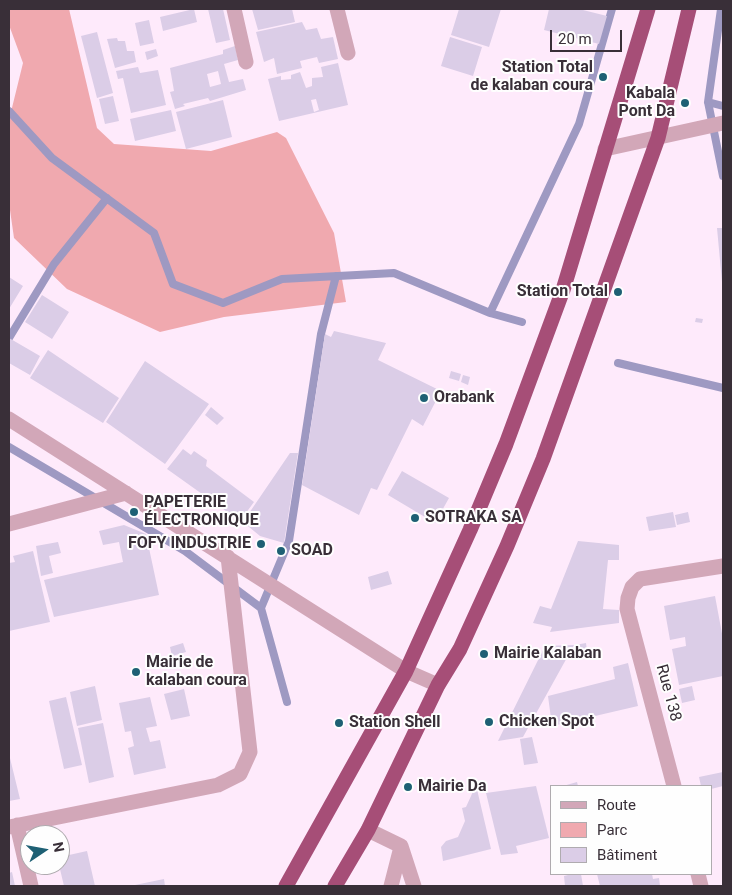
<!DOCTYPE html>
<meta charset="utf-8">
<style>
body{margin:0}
#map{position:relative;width:732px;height:895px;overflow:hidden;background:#feeafb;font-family:Roboto,sans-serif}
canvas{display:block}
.frame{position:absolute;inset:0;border:10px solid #392f38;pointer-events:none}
.legend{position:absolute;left:550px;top:785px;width:162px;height:90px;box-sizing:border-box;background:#fefefe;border:1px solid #afabaf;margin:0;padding:6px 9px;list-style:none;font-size:15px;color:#392f38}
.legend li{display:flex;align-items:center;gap:10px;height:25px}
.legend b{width:25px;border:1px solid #afabaf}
.north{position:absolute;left:20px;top:825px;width:50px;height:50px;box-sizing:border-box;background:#fefefe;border:1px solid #afabaf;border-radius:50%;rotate:78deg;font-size:14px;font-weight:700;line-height:20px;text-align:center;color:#392f38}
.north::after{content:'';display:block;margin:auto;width:18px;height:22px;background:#1e6074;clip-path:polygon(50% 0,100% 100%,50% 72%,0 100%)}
.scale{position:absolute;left:550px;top:30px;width:72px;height:22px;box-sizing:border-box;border:2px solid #392f38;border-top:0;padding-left:6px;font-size:15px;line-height:18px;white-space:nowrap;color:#392f38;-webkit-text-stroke:4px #fefefe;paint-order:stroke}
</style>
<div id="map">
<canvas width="732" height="895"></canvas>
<div class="frame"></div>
<ul class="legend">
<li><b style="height:6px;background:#d2a7b8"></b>Route</li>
<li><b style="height:14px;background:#f0a9af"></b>Parc</li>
<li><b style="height:14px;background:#dbcde7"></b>Bâtiment</li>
</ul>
<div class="north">N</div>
<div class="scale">20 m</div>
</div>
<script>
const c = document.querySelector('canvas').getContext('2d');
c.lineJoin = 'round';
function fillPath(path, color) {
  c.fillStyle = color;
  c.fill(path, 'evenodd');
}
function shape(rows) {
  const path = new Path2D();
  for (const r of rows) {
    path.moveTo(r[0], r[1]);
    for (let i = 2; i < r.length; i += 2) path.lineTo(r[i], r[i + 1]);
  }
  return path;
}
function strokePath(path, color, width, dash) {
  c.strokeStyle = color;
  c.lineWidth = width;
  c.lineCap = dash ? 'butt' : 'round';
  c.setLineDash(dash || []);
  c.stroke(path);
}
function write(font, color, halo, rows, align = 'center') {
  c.font = font + ' Roboto,sans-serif';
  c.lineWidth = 4;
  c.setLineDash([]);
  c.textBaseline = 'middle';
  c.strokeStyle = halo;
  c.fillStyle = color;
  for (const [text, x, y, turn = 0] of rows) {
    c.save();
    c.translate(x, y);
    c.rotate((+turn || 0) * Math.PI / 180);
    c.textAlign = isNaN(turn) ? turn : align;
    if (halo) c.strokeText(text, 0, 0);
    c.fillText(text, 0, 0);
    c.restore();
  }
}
fillPath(shape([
 [9,9,69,9,97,128,114,144,211,151,277,132,286,138,334,233,346,302,224,317,160,332,67,289,14,238,9,203,9,120,23,63,9,25]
]), '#f0a9af');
strokePath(shape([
 [721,9,708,102,723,176],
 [708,102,723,106],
 [9,111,52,158,154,233,173,284,223,303,282,279,394,273,490,313,522,322],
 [490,313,579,124,612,9],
 [9,338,54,264,107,198],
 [618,363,723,388],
 [9,447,185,551,261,608,287,702],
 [261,608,289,541,321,334,336,276]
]), '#9e99c2', 8);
fillPath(shape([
 [194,9,197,22,163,31,160,17],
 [208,9,223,9,230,40,216,43],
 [252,9,292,9,295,22,258,30],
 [459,9,501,9,489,47,451,35],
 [549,9,579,9,607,16,599,44,544,30],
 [149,20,154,43,140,46,135,23],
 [302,22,306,30,317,28,321,39,333,37,338,59,319,63,317,57,300,61,302,68,277,74,274,58,264,62,256,32],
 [97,32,113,93,97,98,81,36],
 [450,37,482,47,473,76,441,66],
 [117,38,118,41,125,41,127,51,134,51,136,62,115,68,107,39],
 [235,46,238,60,224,64,229,82,243,79,246,90,210,101,208,98,183,104,185,106,175,109,170,92,174,91,170,68,223,54,223,50],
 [218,71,221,84,210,87,207,74],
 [156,49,158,56,147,60,145,52],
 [338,63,348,105,279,121,268,79,281,76,281,80,291,79,291,75,300,72,306,88,312,86,312,78,323,77,321,67],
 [316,99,319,110,314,112,311,100],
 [138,67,140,73,158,70,166,105,131,113,123,78,118,79,116,71],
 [113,96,119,121,105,124,99,99],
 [223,100,232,137,186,149,176,112],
 [171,110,176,131,135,141,130,119],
 [717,228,723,228,723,282,722,282],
 [9,277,23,286,9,309],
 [42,295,69,312,52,339,25,322],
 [696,318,703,319,702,323,695,322],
 [334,331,386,343,378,360,441,391,423,426,412,419,377,490,371,488,359,515,302,485,325,334,331,337],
 [9,338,40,356,30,375,9,363],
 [48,350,119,398,103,423,30,378],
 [145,361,209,404,165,464,106,422],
 [451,371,461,374,459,381,449,378],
 [463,375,470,377,468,385,461,382],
 [211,407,224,418,217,425,205,415],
 [183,449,191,455,194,451,207,460,206,466,254,502,240,521,167,469],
 [290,453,298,453,284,543,260,536,243,522],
 [402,471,449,498,435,523,388,495],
 [673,512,676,527,649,531,646,517],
 [688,512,690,522,677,525,675,515],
 [124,525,146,534,159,595,54,617,44,580,123,562,119,542,103,545,99,531],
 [578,541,619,545,619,560,608,560,603,609,619,610,619,623,550,632,552,627,533,623,540,606,551,609],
 [58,542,61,553,49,556,53,573,41,576,36,546],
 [33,551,50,622,9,631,9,563,15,562,13,556],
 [388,571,392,584,371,590,368,577],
 [715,596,723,639,723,676,679,685,672,649,686,646,685,637,670,640,664,606],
 [183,643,186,652,172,656,170,647],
 [586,643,587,651,576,653,575,645],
 [574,645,523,737,498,741,545,646],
 [628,663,638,706,552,726,548,696,615,679,613,667],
 [95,686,102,720,77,726,70,692],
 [692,686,695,700,682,703,679,689],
 [184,689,190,716,171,720,164,694],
 [66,697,82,765,64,769,49,701],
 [150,697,157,726,146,728,150,742,160,740,166,768,134,775,128,748,134,746,131,731,125,732,119,703],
 [103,723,114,777,89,783,78,728],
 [532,737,538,763,524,765,520,739],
 [9,754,20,799,9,801],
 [723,772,723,786,711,789,711,786,701,786,699,777],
 [577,782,578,786,563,786],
 [476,785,491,849,443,861,441,847,446,841,458,837,465,821,462,808,466,807],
 [536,786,549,838,516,846,518,853,501,855,486,793],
 [87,851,95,886,64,886,59,865,60,857],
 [12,872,15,886,9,886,9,873],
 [572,874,581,874,583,886,565,886,564,876],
 [597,874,652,874,653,879,659,878,660,886,600,886],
 [164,879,165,886,135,886,135,885]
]), '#dbcde7');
strokePath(shape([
 [234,9,246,62],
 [337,9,348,53],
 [605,149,723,123],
 [9,419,406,671,438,685],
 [9,524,126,493],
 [674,786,627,609,628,598,632,587,640,579,723,566],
 [17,825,31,886],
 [9,827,218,785,240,774,250,752,228,557],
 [368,830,401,846,414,886],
 [698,874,701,886],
 [391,886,401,847]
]), '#d2a7b8', 15);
strokePath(shape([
 [286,886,406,671,470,530,506,444,563,290,648,9],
 [335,886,368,830,438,685,460,649,507,546,543,459,658,138,689,9]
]), '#a64e77', 15);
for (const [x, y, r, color] of [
 [603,77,5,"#1e6074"],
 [685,103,5,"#1e6074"],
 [618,292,5,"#1e6074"],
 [424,398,5,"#1e6074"],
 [134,512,5,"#1e6074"],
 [415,518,5,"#1e6074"],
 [261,544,5,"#1e6074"],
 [281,551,5,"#1e6074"],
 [484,654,5,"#1e6074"],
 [136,672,5,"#1e6074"],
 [489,722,5,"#1e6074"],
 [339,723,5,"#1e6074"],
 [408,787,5,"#1e6074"]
]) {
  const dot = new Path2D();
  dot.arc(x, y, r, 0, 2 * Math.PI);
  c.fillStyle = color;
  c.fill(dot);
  strokePath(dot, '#fefefe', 2);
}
write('bold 16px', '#392f38', '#fefefe', [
 ["Station Total",593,68,"right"],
 ["de kalaban coura",593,86,"right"],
 ["Kabala",675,94,"right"],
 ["Pont Da",675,112,"right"],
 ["Station Total",608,292,"right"],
 ["Orabank",434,398],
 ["PAPETERIE",144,503],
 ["ÉLECTRONIQUE",144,521],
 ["SOTRAKA SA",425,518],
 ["FOFY INDUSTRIE",251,544,"right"],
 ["SOAD",291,551],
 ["Mairie Kalaban",494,654],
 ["Mairie de",146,663],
 ["kalaban coura",146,681],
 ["Chicken Spot",499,722],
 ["Station Shell",349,723],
 ["Mairie Da",418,787]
], 'left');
write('16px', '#392f38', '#fefefe', [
 ["Rue 138",668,693,75]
]);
</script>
